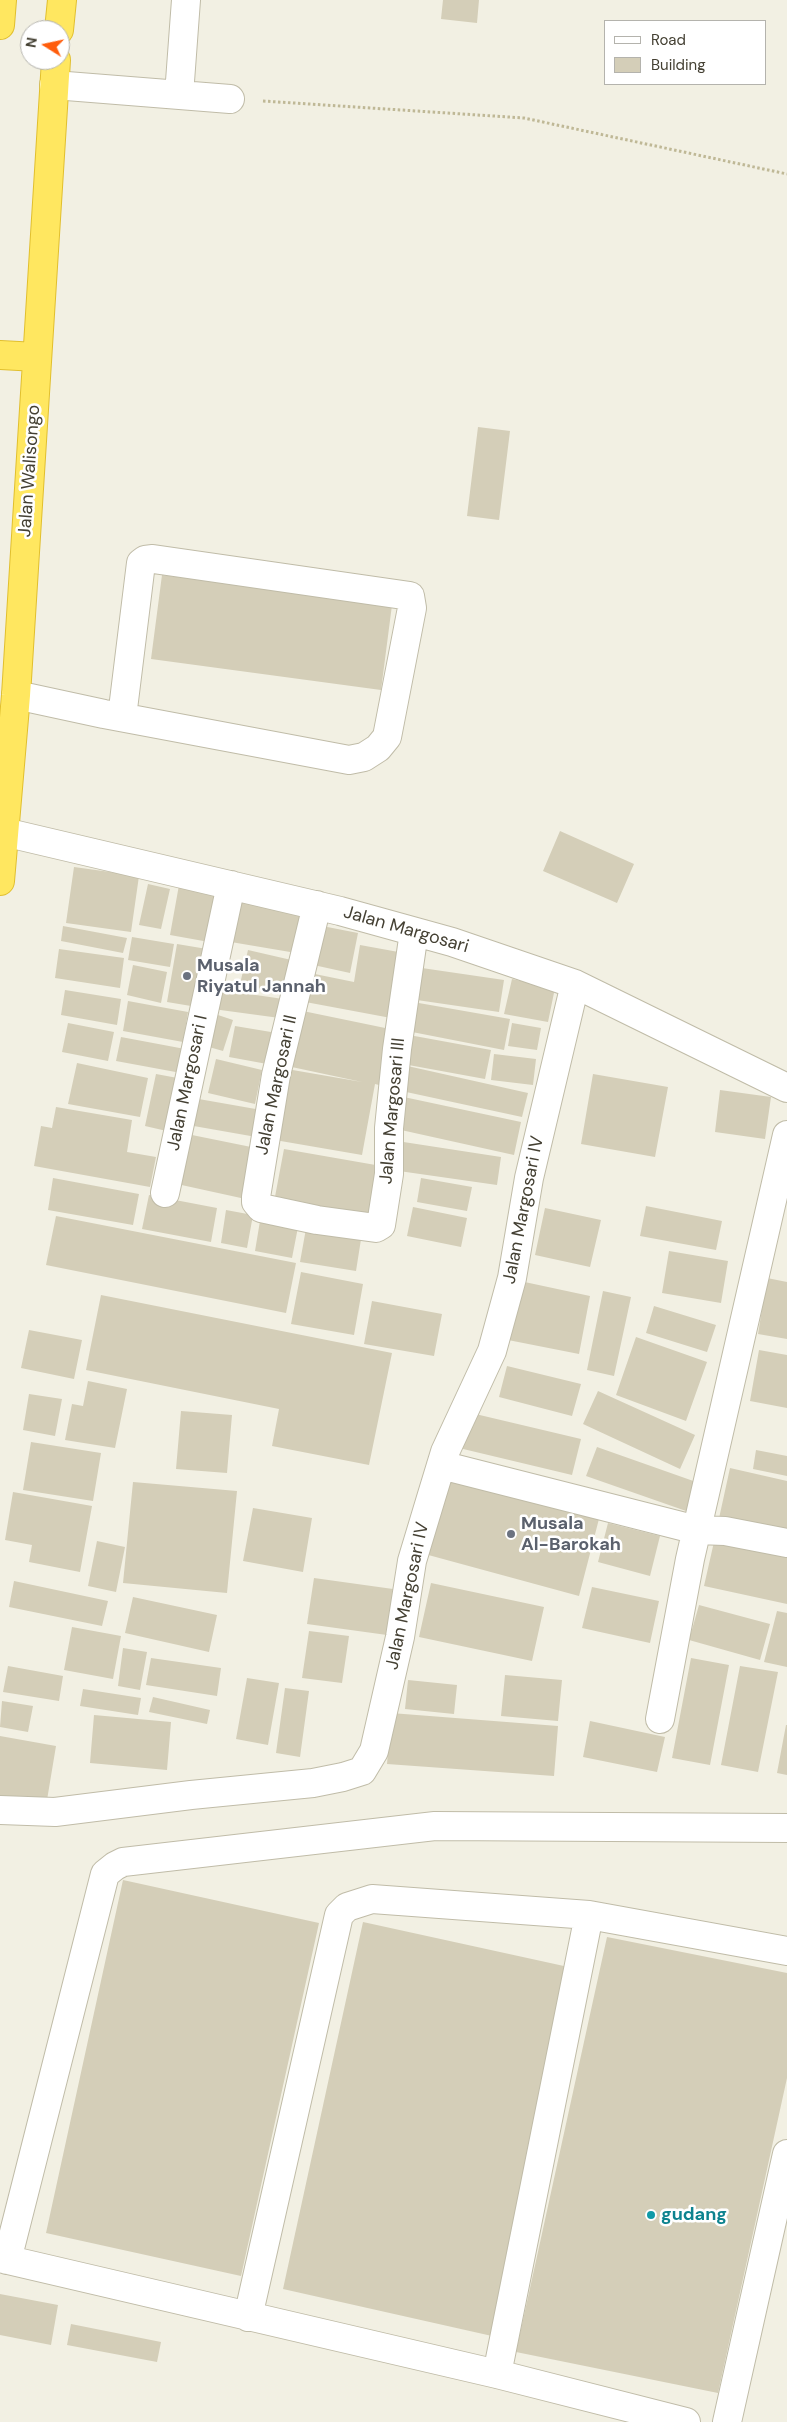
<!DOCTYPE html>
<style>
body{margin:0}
#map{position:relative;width:787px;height:2422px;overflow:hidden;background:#f2f0e3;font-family:"DM Sans",sans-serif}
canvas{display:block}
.legend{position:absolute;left:604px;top:20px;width:162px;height:65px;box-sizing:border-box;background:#fff;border:1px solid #b4b3ad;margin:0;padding:6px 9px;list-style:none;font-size:15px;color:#444033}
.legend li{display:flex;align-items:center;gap:10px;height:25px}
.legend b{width:25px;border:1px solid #b4b3ad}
.north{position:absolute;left:20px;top:20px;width:50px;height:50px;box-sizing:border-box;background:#fff;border:1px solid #b4b3ad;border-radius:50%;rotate:280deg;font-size:14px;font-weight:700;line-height:20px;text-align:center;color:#444033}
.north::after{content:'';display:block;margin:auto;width:18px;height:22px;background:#ff5d0c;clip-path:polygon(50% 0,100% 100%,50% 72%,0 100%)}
</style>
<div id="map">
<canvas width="787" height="2422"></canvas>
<ul class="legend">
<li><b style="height:6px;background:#fff"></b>Road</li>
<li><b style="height:14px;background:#d4ceb8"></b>Building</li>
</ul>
<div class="north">N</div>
</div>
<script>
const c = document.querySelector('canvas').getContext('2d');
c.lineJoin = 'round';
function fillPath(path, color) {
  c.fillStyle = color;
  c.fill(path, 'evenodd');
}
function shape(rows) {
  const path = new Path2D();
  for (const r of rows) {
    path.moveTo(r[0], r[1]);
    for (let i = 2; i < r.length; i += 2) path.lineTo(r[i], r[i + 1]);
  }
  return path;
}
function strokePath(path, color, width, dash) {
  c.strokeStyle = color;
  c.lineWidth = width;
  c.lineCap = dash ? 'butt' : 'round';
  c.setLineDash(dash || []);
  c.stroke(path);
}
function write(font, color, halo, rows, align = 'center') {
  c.font = font + ' "DM Sans",sans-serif';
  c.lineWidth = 5;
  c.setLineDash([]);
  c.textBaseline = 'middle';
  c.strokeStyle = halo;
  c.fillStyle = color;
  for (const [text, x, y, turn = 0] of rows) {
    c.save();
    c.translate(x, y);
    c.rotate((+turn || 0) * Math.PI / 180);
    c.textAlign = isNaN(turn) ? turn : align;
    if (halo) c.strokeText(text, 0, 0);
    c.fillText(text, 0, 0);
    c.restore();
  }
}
fillPath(shape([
 [443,0,479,0,477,23,441,19],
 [478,427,510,431,499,520,467,516],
 [162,575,392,605,381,690,151,659],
 [560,831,634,864,617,903,543,871],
 [74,867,139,876,131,932,66,923],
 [148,884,170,889,161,929,139,925],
 [179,885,218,892,209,942,170,935],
 [232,899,310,912,302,954,225,941],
 [317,925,358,933,350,973,309,964],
 [63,926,127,938,123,953,61,941],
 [132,937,174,944,170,967,128,960],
 [177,944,207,949,197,1007,167,1002],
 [360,945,404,953,391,1018,300,1001,305,972,354,982],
 [59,949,124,958,120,988,55,978],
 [248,950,300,962,292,996,240,984],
 [133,965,167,972,161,1003,127,995],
 [415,967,504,980,499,1012,410,999],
 [512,979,555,988,548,1022,504,1014],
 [215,989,290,1000,287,1019,213,1009],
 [65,990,121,999,117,1025,61,1015],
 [128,1001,188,1012,183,1042,123,1031],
 [413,1002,510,1019,504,1050,407,1031],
 [298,1010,390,1029,379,1085,375,1084,362,1155,269,1139,281,1068,362,1082,287,1066],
 [212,1013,233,1020,223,1051,202,1045],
 [68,1023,114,1032,108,1061,62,1052],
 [512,1023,541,1028,537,1050,508,1046],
 [235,1026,283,1034,278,1066,229,1057],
 [409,1035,491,1050,485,1079,403,1064],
 [121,1037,185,1049,181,1073,116,1061],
 [494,1054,536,1059,533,1085,491,1080],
 [216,1059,262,1070,255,1104,208,1093],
 [77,1063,148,1078,140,1117,68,1104],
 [403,1065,528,1093,522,1117,397,1090],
 [156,1074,183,1079,171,1132,145,1126],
 [593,1074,668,1087,655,1157,581,1144],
 [720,1090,771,1097,765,1139,715,1132],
 [399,1096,521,1122,514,1155,392,1128],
 [193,1098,267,1111,262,1138,188,1125],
 [56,1107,132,1120,127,1152,156,1157,150,1187,34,1166,41,1126,52,1128],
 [187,1134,261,1149,250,1200,177,1184],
 [397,1141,501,1157,497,1185,392,1170],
 [284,1149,387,1167,377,1220,274,1202],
 [53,1178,139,1194,133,1225,48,1210],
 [421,1178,472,1187,467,1211,417,1202],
 [149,1195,217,1208,211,1242,142,1229],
 [646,1206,722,1221,716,1250,640,1236],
 [413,1207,467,1218,461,1247,407,1236],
 [545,1208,601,1220,590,1267,535,1255],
 [226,1210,253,1215,247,1248,221,1243],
 [261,1215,299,1222,292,1258,255,1251],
 [56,1216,296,1263,286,1313,46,1265],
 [307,1223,362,1233,356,1271,300,1262],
 [669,1251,728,1261,721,1303,662,1293],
 [301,1272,363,1284,354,1335,291,1324],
 [767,1278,787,1282,787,1339,758,1334],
 [520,1281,590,1296,579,1354,508,1340],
 [603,1291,631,1297,614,1376,587,1370],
 [101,1295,392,1353,369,1465,272,1446,279,1409,86,1370],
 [372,1301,442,1314,434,1356,364,1344],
 [654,1306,716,1325,707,1352,646,1333],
 [29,1330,82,1340,74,1379,21,1368],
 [636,1337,707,1362,686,1421,616,1395],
 [759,1350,787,1355,787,1408,750,1401],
 [507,1366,581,1384,572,1416,499,1397],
 [88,1381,127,1389,115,1448,65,1440,72,1404,83,1406],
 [598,1391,695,1435,680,1469,583,1424],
 [29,1394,62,1399,55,1436,23,1430],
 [181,1411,232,1415,227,1473,176,1469],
 [467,1412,581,1439,572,1475,459,1448],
 [31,1442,101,1453,93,1501,23,1490],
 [597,1447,699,1483,689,1512,586,1476],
 [756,1450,787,1456,787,1476,753,1469],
 [730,1468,787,1481,787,1537,718,1523],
 [443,1472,600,1515,579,1596,421,1553],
 [133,1482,237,1491,227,1593,123,1583],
 [13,1492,92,1506,80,1572,29,1562,32,1545,5,1540],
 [253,1508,312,1518,303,1572,243,1561],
 [608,1523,660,1536,650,1576,598,1562],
 [716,1533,787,1549,787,1604,704,1586],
 [97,1541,125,1547,116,1592,88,1586],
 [314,1578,393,1589,387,1635,307,1624],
 [14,1581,108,1601,102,1626,9,1607],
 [431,1583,544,1607,532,1661,419,1637],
 [592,1587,659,1601,650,1643,582,1628],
 [133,1597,217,1615,209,1652,125,1633],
 [699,1605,770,1624,760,1660,689,1640],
 [777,1611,787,1613,787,1667,764,1662],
 [72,1627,121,1636,113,1679,64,1670],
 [309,1631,349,1636,342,1683,302,1678],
 [123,1648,147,1652,140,1690,118,1686],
 [151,1658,221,1668,217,1696,146,1685],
 [691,1658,729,1665,710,1765,672,1758],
 [8,1666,63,1676,59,1701,3,1692],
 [740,1666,778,1672,758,1772,721,1765],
 [505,1675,562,1680,558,1721,501,1716],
 [247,1678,279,1683,268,1745,236,1739],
 [408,1680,457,1685,454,1714,405,1709],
 [285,1688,309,1691,300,1757,276,1753],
 [83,1689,141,1698,138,1715,80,1706],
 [153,1697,210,1710,207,1724,149,1712],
 [2,1701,33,1706,28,1732,0,1727],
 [391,1713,558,1726,554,1776,387,1764],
 [94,1715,171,1722,167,1770,90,1763],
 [590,1721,665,1737,657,1772,583,1757],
 [786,1725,787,1725,787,1775,777,1773],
 [0,1736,56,1746,46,1806,0,1799],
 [123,1880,319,1923,241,2276,46,2233],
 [363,1922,573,1968,492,2336,283,2289],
 [607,1937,787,1973,787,2078,718,2393,516,2352],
 [0,2294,58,2305,51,2345,0,2335],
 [71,2324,161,2342,157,2362,67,2345]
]), '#d4ceb8');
const minor = shape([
 [54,85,230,99],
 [179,95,186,0],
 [16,695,104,714,349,760,364,757,378,748,387,737,412,608,410,596,153,559,145,560,141,563,122,717],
 [4,832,340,911,452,942,575,984,787,1088],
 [317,905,276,1075,256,1197,256,1202,261,1208,317,1220,376,1228,381,1225,389,1174,389,1128,397,1049,414,932],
 [165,1193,231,885],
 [441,1465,697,1530,725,1531,787,1543],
 [660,1719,690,1559,787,1135],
 [0,1810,55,1812,191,1795,313,1783,343,1777,362,1771,374,1751,400,1637,412,1561,431,1498,445,1452,492,1351,512,1278,529,1178,575,984],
 [0,2258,497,2374,686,2422],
 [7,2260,105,1874,115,1866,123,1862,435,1826,787,1828],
 [248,2317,339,1915,347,1907,372,1899,589,1915,787,1951],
 [497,2374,589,1915],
 [727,2422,787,2154]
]);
const highway = shape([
 [0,25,2,0],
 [59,30,62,0],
 [0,355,37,357],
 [0,881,16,695,56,60]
]);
strokePath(minor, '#c0bca8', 30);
strokePath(highway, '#e1bf2e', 30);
strokePath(shape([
 [263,101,524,118,787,174]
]), '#bfb896', 3, [2.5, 2.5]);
strokePath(minor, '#fff', 28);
strokePath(highway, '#ffe760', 28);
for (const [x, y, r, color] of [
 [187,976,5,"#6b7280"],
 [511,1534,5,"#6b7280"],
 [651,2215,5,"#0f9aa8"]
]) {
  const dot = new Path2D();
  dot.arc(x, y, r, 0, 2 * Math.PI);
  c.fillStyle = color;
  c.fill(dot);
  strokePath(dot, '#fff', 2);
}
write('18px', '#444033', '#fff', [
 ["Jalan Walisongo",30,471,-86],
 ["Jalan Margosari",406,930,16],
 ["Jalan Margosari I",188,1083,-78],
 ["Jalan Margosari II",277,1085,-78],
 ["Jalan Margosari III",393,1111,-85],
 ["Jalan Margosari IV",524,1210,-79],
 ["Jalan Margosari IV",408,1596,-78]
]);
write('bold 18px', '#5b616d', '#fff', [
 ["Musala",197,966],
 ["Riyatul Jannah",197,987],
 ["Musala",521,1524],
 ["Al-Barokah",521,1545]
], 'left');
write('bold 18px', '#0d838f', '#fff', [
 ["gudang",661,2215]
], 'left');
</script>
